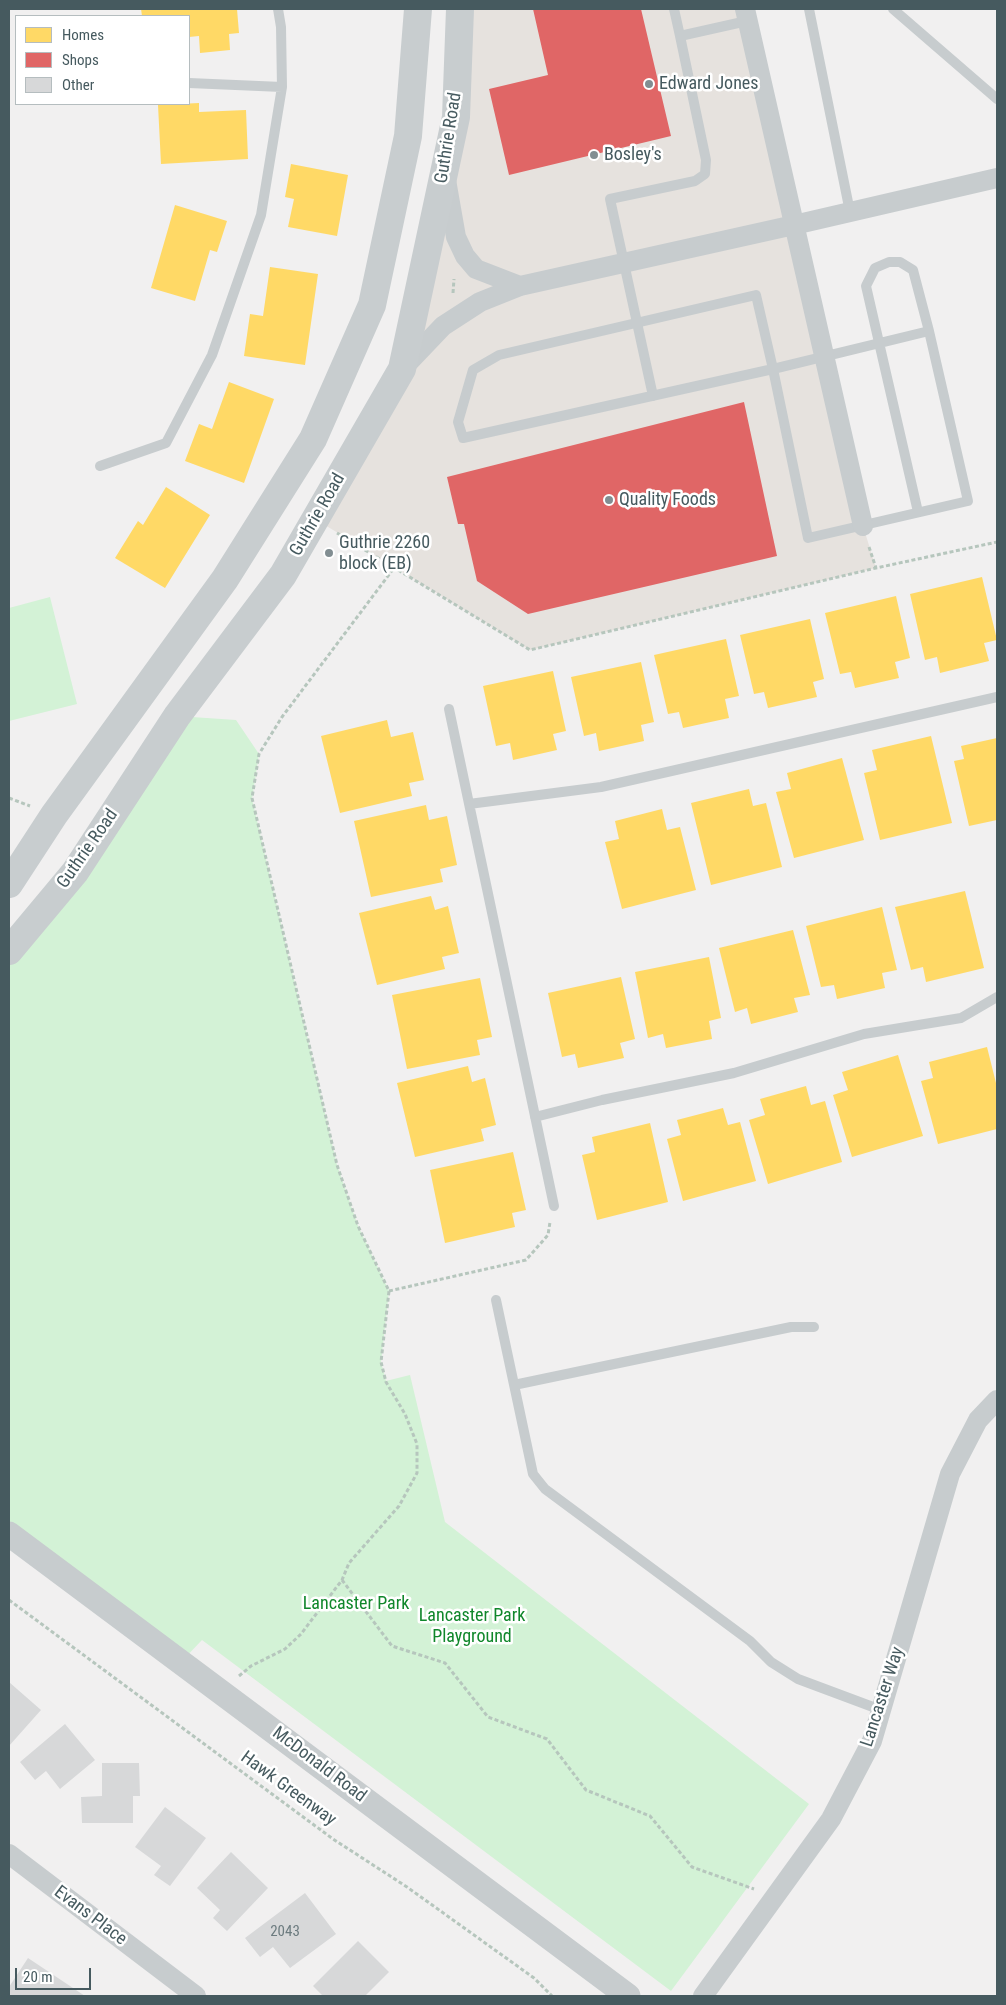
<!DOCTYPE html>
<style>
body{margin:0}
#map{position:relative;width:1006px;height:2005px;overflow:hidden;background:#f1f0f0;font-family:"Roboto Condensed",sans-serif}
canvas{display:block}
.frame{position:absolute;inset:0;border:10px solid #465a5f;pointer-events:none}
.legend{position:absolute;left:15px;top:15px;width:175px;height:90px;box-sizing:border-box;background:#fff;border:1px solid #b5bdbf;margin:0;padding:6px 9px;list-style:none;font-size:15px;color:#465a5f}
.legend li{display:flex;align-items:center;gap:10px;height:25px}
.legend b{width:25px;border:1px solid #b5bdbf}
.scale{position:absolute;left:15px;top:1968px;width:76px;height:22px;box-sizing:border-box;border:2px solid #465a5f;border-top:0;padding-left:6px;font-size:15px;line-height:18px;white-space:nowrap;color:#465a5f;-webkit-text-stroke:4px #fff;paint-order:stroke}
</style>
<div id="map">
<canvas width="1006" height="2005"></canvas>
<div class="frame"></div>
<ul class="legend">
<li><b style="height:14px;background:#ffd966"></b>Homes</li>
<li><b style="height:14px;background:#e06666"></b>Shops</li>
<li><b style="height:14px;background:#d7d8d9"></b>Other</li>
</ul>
<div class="scale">20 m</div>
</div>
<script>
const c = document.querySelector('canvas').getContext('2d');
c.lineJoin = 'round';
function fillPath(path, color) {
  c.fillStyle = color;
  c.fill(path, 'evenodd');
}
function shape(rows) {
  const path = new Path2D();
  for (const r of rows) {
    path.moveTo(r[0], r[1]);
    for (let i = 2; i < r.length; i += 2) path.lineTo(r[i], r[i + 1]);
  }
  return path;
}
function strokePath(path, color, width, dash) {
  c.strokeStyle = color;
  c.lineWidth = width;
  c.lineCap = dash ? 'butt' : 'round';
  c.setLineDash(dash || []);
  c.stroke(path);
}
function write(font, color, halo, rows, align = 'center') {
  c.font = font + ' "Roboto Condensed",sans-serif';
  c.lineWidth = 5;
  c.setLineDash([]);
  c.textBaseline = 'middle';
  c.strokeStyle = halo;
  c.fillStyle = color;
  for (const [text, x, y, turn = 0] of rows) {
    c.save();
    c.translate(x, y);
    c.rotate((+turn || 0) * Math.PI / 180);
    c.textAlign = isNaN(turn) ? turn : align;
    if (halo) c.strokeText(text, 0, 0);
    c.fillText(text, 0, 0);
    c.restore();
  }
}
fillPath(shape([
 [460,9,745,9,863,526,876,568,530,650,315,519,402,369]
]), '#e6e2de');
fillPath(shape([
 [50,597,77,704,9,721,9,608],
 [177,716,236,720,259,754,252,799,337,1165,358,1226,389,1291,381,1362,386,1381,410,1375,445,1522,809,1804,671,1991,202,1640,181,1662,9,1534,9,951]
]), '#d3f2d6');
fillPath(shape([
 [141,9,237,9,239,33,229,34,230,50,200,53,199,36,189,37,189,16,142,16],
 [199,103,199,112,246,110,248,159,161,164,158,105],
 [291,164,348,175,337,236,288,227,294,199,285,197],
 [175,205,227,221,217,252,210,250,195,301,151,288],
 [270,267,318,274,305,365,244,356,250,314,263,316],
 [229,382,274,399,244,483,185,461,199,424,212,429],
 [166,487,210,515,165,588,115,558,138,521,143,525],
 [982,577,997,640,984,643,989,661,940,673,937,657,925,660,910,594],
 [896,596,910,658,895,662,899,678,855,688,851,672,840,674,825,613],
 [810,619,824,679,813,682,817,697,768,708,764,692,754,694,740,635],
 [726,639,739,696,725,699,729,718,683,728,679,712,668,714,654,655],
 [641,662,654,722,641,725,644,741,599,751,596,733,584,736,571,677],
 [553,671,566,731,553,734,557,750,513,760,510,743,496,746,483,686],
 [387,720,391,737,413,732,424,780,409,783,412,796,340,813,321,736],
 [931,736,952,823,880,840,864,773,877,770,872,750],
 [997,738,997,820,969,826,954,761,964,759,961,746],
 [842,758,864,840,794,858,776,792,791,789,787,773],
 [749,789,753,806,766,803,782,867,711,885,691,803],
 [426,805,429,820,447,816,457,865,440,869,443,882,371,897,354,821],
 [662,809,667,830,680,827,696,890,622,909,605,842,619,839,615,821],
 [965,891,984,968,926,982,923,967,911,970,895,907],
 [431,896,435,910,448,906,459,953,442,957,445,969,377,985,359,913],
 [882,907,897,970,882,973,885,988,837,999,834,985,821,987,806,926],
 [793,930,810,995,794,998,798,1012,751,1024,747,1008,735,1012,719,948],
 [709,957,721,1018,709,1021,712,1039,666,1048,663,1034,648,1038,635,972],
 [621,977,635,1039,620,1043,624,1058,578,1068,575,1054,562,1057,548,993],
 [480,978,492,1037,477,1040,480,1055,407,1069,392,995],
 [987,1047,997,1087,997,1129,938,1144,921,1081,933,1078,929,1062],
 [898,1055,923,1136,852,1157,833,1095,848,1090,842,1072],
 [468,1066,472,1082,485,1078,496,1125,481,1129,484,1141,415,1157,397,1083],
 [806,1086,811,1105,825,1101,842,1162,768,1184,749,1120,765,1115,760,1099],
 [723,1108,728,1125,740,1122,756,1181,683,1201,667,1139,681,1135,677,1120],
 [650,1123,668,1202,597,1220,582,1155,595,1152,592,1137],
 [513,1152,526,1210,512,1213,515,1227,445,1243,430,1170]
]), '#ffd966');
fillPath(shape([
 [533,9,641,9,671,136,509,175,489,89,548,75],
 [744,402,777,556,528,614,477,581,464,524,458,524,447,477]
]), '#e06666');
fillPath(shape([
 [9,1682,41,1710,9,1746],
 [65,1724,95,1760,60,1789,46,1771,35,1780,20,1762],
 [102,1763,139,1763,140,1796,133,1796,133,1823,82,1823,81,1797,102,1796],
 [165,1807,206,1838,170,1886,154,1875,161,1866,135,1847],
 [231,1852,268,1888,227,1931,213,1918,220,1910,197,1888],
 [305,1893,336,1934,290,1968,273,1947,260,1957,245,1938],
 [358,1941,389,1972,365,1996,323,1996,313,1986],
 [28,1958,85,1996,9,1996,9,1987]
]), '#d7d8d9');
strokePath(shape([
 [453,293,454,279],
 [337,533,530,650,876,568,997,542],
 [869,547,876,568],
 [9,798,30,806],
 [389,1291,526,1260,548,1235,550,1222],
 [342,1580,392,1646,445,1663,488,1717,547,1739,586,1790,650,1816,692,1867,754,1889],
 [9,1600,333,1839,407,1887,534,1978,552,1996],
 [239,1676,251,1666,285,1649,301,1634,342,1580,349,1563,399,1506,417,1473,417,1444,405,1414,386,1382,381,1362,389,1291,358,1226,337,1165,252,798,259,754,282,717,394,568]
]), '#b6c6bd', 3, [4, 2.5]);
strokePath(shape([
 [674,9,680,36],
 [809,9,850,212],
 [893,9,997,99],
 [189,83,282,87],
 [773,369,756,295,499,355,473,370,458,422,463,438,773,369,929,331,968,501,808,538,773,369],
 [653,396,610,199,695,181,705,174,706,160,680,36,747,21],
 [100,466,166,443,212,355,261,215,282,87,281,27,278,9],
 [918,512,866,286,875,268,889,262,900,262,913,270,929,331],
 [449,709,554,1206],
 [469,804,601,787,997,697],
 [535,1117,602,1100,734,1073,864,1034,961,1018,997,997],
 [496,1300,533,1474,545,1489,750,1641,771,1662,798,1679,881,1710],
 [514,1385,791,1327,814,1327]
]), '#c7ccce', 10);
strokePath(shape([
 [745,9,863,526],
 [446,180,456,237,465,256,476,269,520,286],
 [402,369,443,326,480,302,520,286,794,225,997,178],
 [9,1854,196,1996],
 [703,1996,831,1819,872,1741,950,1474,978,1420,997,1400]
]), '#c7ccce', 20);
strokePath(shape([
 [9,1534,628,1996]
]), '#c7ccce', 25);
strokePath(shape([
 [9,884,54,815,225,579,313,439,372,305,408,136,418,9],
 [9,951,75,872,177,716,283,575,402,369,456,117,460,9]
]), '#c8cdcf', 28);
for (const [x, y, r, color] of [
 [649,84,5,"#828e92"],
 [594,155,5,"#828e92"],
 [609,500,5,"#828e92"],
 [329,553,5,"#828e92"]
]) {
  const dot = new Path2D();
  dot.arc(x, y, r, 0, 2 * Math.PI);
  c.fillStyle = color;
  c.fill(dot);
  strokePath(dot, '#fff', 2);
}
write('15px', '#6c7b7f', null, [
 ["2043",285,1932]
]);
write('18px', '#465a5f', '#fff', [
 ["Edward Jones",659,84],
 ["Bosley's",604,155],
 ["Quality Foods",619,500],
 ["Guthrie 2260",339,543],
 ["block (EB)",339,564]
], 'left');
write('18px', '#465a5f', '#fff', [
 ["Guthrie Road",449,138,-81],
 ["Guthrie Road",318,515,-60],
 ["Guthrie Road",88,849,-55],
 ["Lancaster Way",883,1697,-72],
 ["McDonald Road",319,1765,37],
 ["Hawk Greenway",288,1789,36],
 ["Evans Place",90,1916,37]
]);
write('18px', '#10872b', '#fff', [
 ["Lancaster Park",356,1604],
 ["Lancaster Park",472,1616],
 ["Playground",472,1637]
]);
</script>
